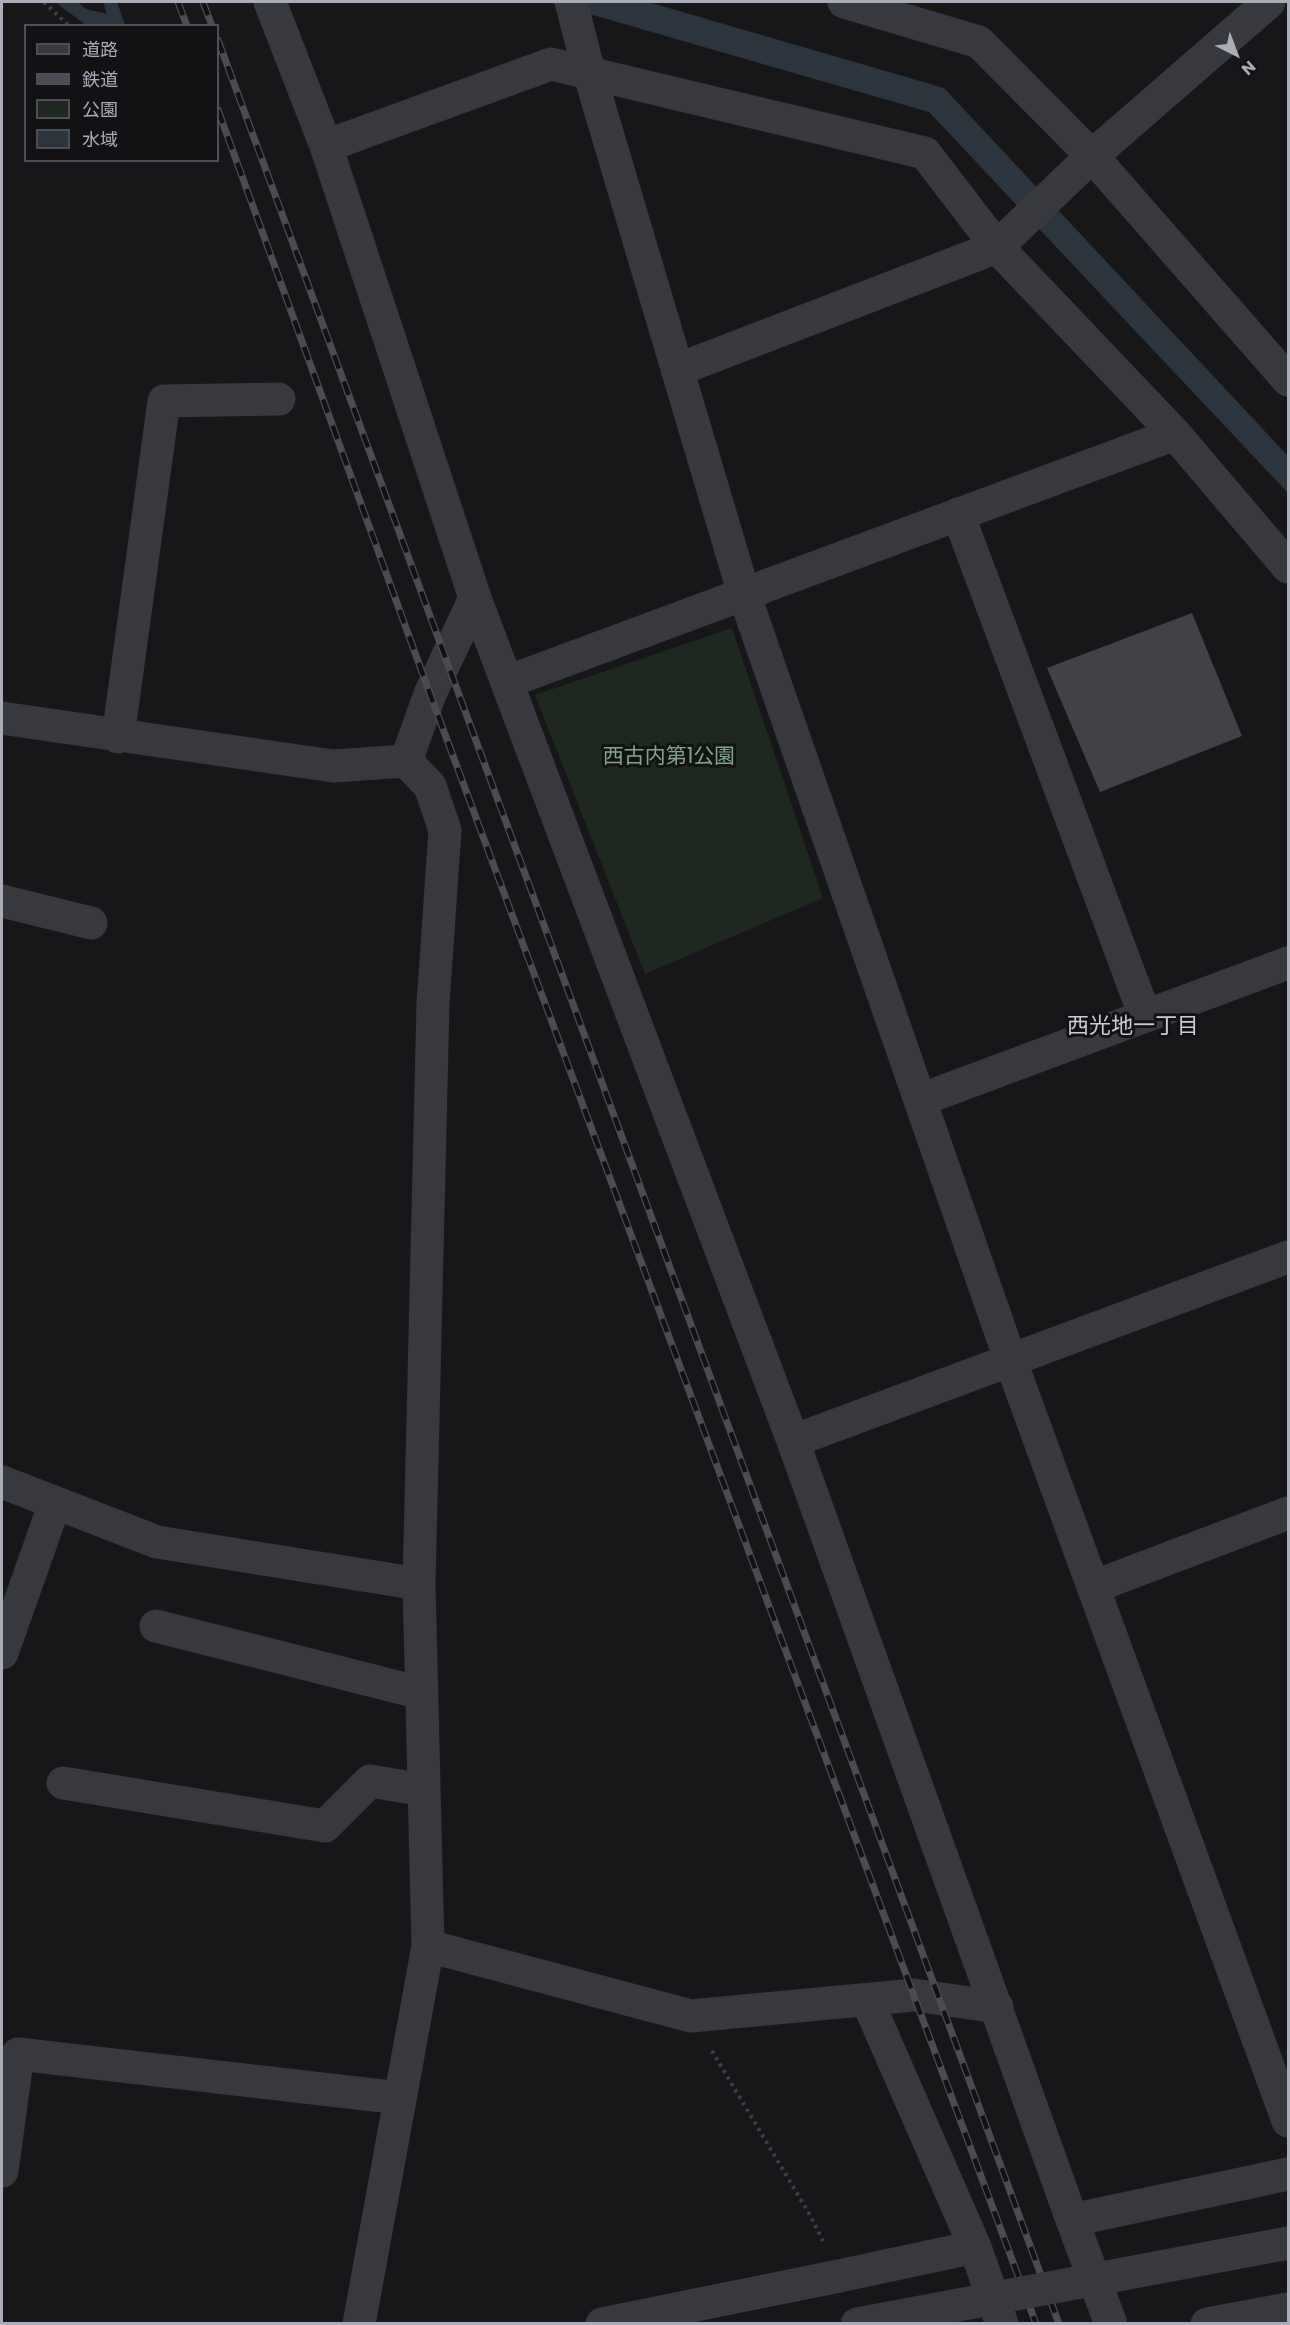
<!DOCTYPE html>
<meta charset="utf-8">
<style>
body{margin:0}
#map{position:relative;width:1290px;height:2325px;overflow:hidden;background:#171719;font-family:Poppins,"Noto Sans JP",sans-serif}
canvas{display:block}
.frame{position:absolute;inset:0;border:3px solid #a9adba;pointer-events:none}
.legend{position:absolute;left:24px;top:24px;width:195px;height:138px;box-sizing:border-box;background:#121214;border:2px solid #4e5056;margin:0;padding:8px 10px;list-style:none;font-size:18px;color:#a9adba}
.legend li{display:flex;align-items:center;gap:12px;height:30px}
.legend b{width:30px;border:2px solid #4e5056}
.north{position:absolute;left:1206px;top:24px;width:60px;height:60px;-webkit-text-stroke:4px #121214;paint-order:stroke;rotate:138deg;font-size:16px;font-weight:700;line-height:24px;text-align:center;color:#a9adba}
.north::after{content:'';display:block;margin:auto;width:21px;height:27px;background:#a9adba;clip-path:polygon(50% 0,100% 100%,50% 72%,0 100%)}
</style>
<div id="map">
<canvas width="1290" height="2325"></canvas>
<div class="frame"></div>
<ul class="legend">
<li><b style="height:8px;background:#38393e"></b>道路</li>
<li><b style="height:8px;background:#4b4c53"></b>鉄道</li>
<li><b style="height:16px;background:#1f2820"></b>公園</li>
<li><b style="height:16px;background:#2c353e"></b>水域</li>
</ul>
<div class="north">N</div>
</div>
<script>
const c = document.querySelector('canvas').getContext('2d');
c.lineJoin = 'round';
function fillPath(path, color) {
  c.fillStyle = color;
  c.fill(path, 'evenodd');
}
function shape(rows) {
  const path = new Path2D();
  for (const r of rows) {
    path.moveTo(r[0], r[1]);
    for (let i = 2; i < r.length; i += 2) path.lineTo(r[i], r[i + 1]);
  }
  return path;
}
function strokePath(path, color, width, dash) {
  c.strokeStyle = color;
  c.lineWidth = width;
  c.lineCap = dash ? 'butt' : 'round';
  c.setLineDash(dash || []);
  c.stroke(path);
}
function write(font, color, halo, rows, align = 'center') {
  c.font = font + ' Poppins,"Noto Sans JP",sans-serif';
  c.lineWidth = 6;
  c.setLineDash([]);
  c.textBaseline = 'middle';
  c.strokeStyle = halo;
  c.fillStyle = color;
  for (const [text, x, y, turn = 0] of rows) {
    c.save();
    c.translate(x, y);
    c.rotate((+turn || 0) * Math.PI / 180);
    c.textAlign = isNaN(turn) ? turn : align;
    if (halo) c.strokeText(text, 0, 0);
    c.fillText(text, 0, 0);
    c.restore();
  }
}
fillPath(shape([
 [732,628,823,898,645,974,535,695]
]), '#1f2820');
fillPath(shape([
 [55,2,78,2,86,9,107,14,103,2,117,2,125,25,86,25],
 [548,2,648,2,944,88,1288,456,1288,493,929,112]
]), '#2c353e');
fillPath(shape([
 [1192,613,1242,736,1100,792,1047,668]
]), '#414246');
strokePath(shape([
 [44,2,69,26],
 [712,2051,810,2215,823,2241]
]), '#3e4045', 4, [3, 4.5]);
strokePath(shape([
 [270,2,326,146,475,598,793,1441,1072,2220,1288,2174],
 [571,2,589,72,744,594,1010,1359,1288,2121],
 [844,2,979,42,1092,156,1288,380],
 [326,146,551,64,925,153,997,247,1175,434,1288,567],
 [677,370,997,247,1092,156,1269,2],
 [958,514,1145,1016],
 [507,682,1175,434],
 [2,718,333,766,406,761],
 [118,737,164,401,279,399],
 [406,761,430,694,475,598],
 [2,901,91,923],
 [920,1100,1288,963],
 [793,1441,1288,1257],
 [2,1482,157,1542,419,1584],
 [1093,1587,1288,1513],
 [156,1626,421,1693],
 [2,1653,55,1503],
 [63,1783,325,1826,370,1781,424,1790],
 [428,1946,691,2016,914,1995,997,2007],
 [2,2171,18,2054,400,2098],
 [1072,2220,1111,2324],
 [975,2247,1002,2324],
 [359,2324,428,1946,419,1584,433,1004,445,830,430,786,406,761],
 [602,2324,839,2276,975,2247,867,2000],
 [1207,2324,1288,2309]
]), '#38393e', 33);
const rail = shape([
 [178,2,187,26],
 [203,2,212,26],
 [218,40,1059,2324],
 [218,110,430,694,1036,2324]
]);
strokePath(rail, '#4b4c53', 7);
strokePath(rail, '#121214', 4.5, [14]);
strokePath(shape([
 [857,2324,1288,2243]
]), '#38393e', 33);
write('21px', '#7fa584', '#121214', [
 ["西古内第1公園",669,758]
]);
write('22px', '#caccd5', '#121214', [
 ["西光地一丁目",1133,1027]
]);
</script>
